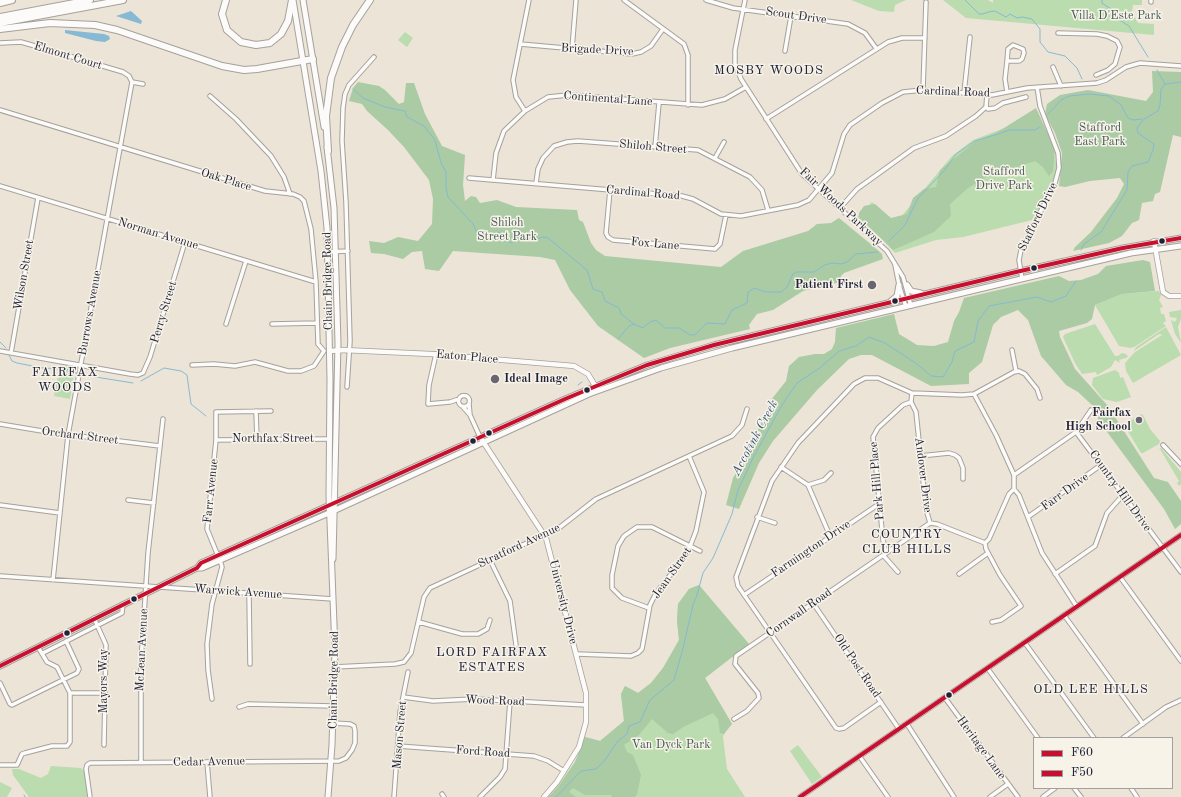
<!DOCTYPE html>
<style>
body{margin:0}
#map{position:relative;width:1181px;height:797px;overflow:hidden;background:#ece4d7;font-family:"Old Standard TT",serif}
canvas{display:block}
.legend{position:absolute;left:1033px;top:737px;width:140px;height:52px;box-sizing:border-box;background:#f7f3e8;border:1px solid #a29fa3;margin:0;padding:5px 7px;list-style:none;font-size:12px;color:#22223b}
.legend li{display:flex;align-items:center;gap:8px;height:20px}
.legend b{width:20px;border:1px solid #a29fa3}
</style>
<div id="map">
<canvas width="1181" height="797"></canvas>
<ul class="legend">
<li><b style="height:5px;background:#c8102e"></b>F60</li>
<li><b style="height:5px;background:#c8102e"></b>F50</li>
</ul>
</div>
<script>
const c = document.querySelector('canvas').getContext('2d');
c.lineJoin = 'round';
function fillPath(path, color) {
  c.fillStyle = color;
  c.fill(path, 'evenodd');
}
function shape(rows) {
  const path = new Path2D();
  for (const r of rows) {
    if (r.length === 3) {
      path.moveTo(r[0] + r[2], r[1]);
      path.arc(r[0], r[1], r[2], 0, 2 * Math.PI);
      continue;
    }
    path.moveTo(r[0], r[1]);
    for (let i = 2; i < r.length; i += 2) path.lineTo(r[i], r[i + 1]);
  }
  return path;
}
function strokePath(path, color, width, dash) {
  c.strokeStyle = color;
  c.lineWidth = width;
  c.lineCap = dash ? 'butt' : 'round';
  c.setLineDash(dash || []);
  c.stroke(path);
}
function write(font, color, halo, rows, align = 'center') {
  c.font = font + ' "Old Standard TT",serif';
  c.lineWidth = 3;
  c.setLineDash([]);
  c.textBaseline = 'middle';
  c.strokeStyle = halo;
  c.fillStyle = color;
  for (const [text, x, y, turn = 0] of rows) {
    c.save();
    c.translate(x, y);
    c.rotate((+turn || 0) * Math.PI / 180);
    c.textAlign = isNaN(turn) ? turn : align;
    if (halo) c.strokeText(text, 0, 0);
    c.fillText(text, 0, 0);
    c.restore();
  }
}
fillPath(shape([
 [851,0,906,0,895,5,894,12,879,11],
 [943,0,988,0,993,3,993,0,1142,0,1142,5,1133,5,1132,12,1138,23,1154,24,1154,35,966,18],
 [405,32,413,38,407,47,398,40],
 [1039,115,1054,153,1058,173,1036,219,963,237,936,240,895,253,885,242,857,217,872,202,895,224,952,156,973,140],
 [1159,291,1161,295,1159,300,1163,307,1160,308,1161,314,1164,314,1166,321,1163,323,1166,326,1134,347,1130,348,1119,346,1095,305,1122,294],
 [1181,310,1181,319,1178,327,1181,343,1175,334,1171,320,1175,322,1177,318,1170,317,1169,312],
 [1095,324,1115,356,1118,356,1122,353,1126,354,1128,357,1119,360,1120,363,1115,360,1111,367,1097,375,1096,372,1082,374,1075,363,1063,337,1065,334],
 [1166,327,1181,355,1133,383,1126,371,1125,363,1135,352,1162,335,1164,335,1159,334,1134,351,1136,347],
 [60,365,75,368,70,399,54,396],
 [1115,370,1119,373,1120,378,1123,377,1131,397,1117,402,1103,399,1092,385,1093,378],
 [1141,414,1143,415,1150,429,1160,441,1159,444,1143,453,1141,453,1124,425],
 [1161,448,1181,472,1181,484,1179,486,1177,483,1179,481,1160,449,1157,450],
 [699,585,749,644,705,678,732,724,726,729,723,737,727,769,745,797,557,797,553,792,575,762,585,737,600,741,624,721,621,694,625,686,638,693,651,683,663,668,679,640,677,621,678,604,689,589],
 [798,745,822,777,812,784,790,751],
 [51,766,81,768,86,774,89,797,29,797,13,775,12,769,19,769,41,778,48,774],
 [0,782,12,788,7,797,0,797]
]), '#badcae');
fillPath(shape([
 [1152,71,1181,72,1181,137,1173,135,1160,192,1155,194,1153,201,1142,203,1139,220,1132,223,1122,236,1109,243,1073,251,1075,247,1091,232,1117,198,1124,184,1120,178,1090,181,1065,187,1059,186,1062,153,1055,133,1045,114,1047,104,1060,95,1088,90,1146,101,1153,92],
 [358,82,379,86,385,90,399,104,404,102,406,83,414,83,425,114,442,146,465,155,463,185,465,201,471,196,476,197,480,203,497,200,516,207,577,210,579,220,583,222,591,243,596,250,605,256,721,267,743,251,808,231,817,224,831,223,839,218,873,246,882,254,883,259,844,273,841,276,840,282,803,291,773,310,757,314,749,325,750,329,670,348,644,358,598,326,570,290,555,260,540,257,453,251,439,271,425,269,422,251,412,252,403,259,384,254,371,253,369,241,384,243,398,237,418,241,432,224,433,199,429,180,404,147,388,130,367,111,362,104,349,101,353,88],
 [1036,108,1055,149,1053,171,1049,176,1043,167,1035,161,1017,167,1007,174,991,174,968,188,950,204,951,216,934,232,893,250,859,217,859,213,864,206,875,204,891,218,907,214,913,198,924,189,936,187,940,170,976,141,996,133],
 [1143,260,1150,262,1155,291,1122,294,1095,305,1092,319,1087,323,1059,331,1060,337,1075,369,1108,406,1154,478,1168,482,1181,501,1181,524,1175,529,1164,509,1099,421,1093,406,1078,392,1066,385,1041,356,1028,320,1018,310,1001,317,993,325,982,362,969,373,969,384,931,386,872,355,861,355,849,359,817,390,773,441,759,463,739,509,726,505,733,478,747,455,771,400,786,381,789,366,799,357,815,354,824,354,832,349,835,342,836,328,894,314,899,334,917,345,934,346,948,342,954,321,959,312,964,298,1059,276,1069,281,1081,280,1098,274,1106,266],
 [699,585,749,644,705,678,732,724,724,734,720,733,718,719,713,713,683,727,673,734,668,733,652,719,639,735,624,745,627,752,633,755,641,775,637,794,635,797,612,797,611,795,585,795,573,788,569,792,576,797,548,797,559,786,575,762,585,737,600,741,624,721,621,694,625,686,638,693,651,683,663,668,679,640,677,621,678,604,689,589]
]), '#aacba3');
fillPath(shape([
 [131,11,142,21,141,24,116,16],
 [65,30,104,34,109,36,110,39,105,42,96,41,65,33]
]), '#86b9d4');
strokePath(shape([
 [965,0,979,14,983,14,988,12,995,11,1006,17,1010,14,1017,18,1022,17,1032,19,1040,29,1040,42,1048,52,1065,56,1077,68,1082,79],
 [1102,0,1102,3,1111,9,1116,18,1129,26,1148,57],
 [1157,70,1165,84],
 [353,89,363,98,385,107,405,111,407,117,424,126,435,140,441,163,446,172,446,188,448,197,473,224,476,231,486,236,501,232,507,241,512,243,520,235,533,241,542,237,548,238,587,270,593,289,602,292,605,301,619,308,621,314,634,324],
 [1048,114,1061,100,1069,96,1089,94,1109,96,1121,105,1128,118,1133,120,1142,119],
 [889,241,905,225,918,198,944,171,956,154,975,141,1010,130,1035,130,1040,127],
 [1081,250,1084,244,1101,232,1127,190,1128,172,1132,166,1148,162,1153,150,1154,144,1138,133,1137,128,1144,119,1158,111,1160,105,1161,89,1165,84,1181,82],
 [618,339,629,326,634,324,643,328,650,322,656,320,665,328,679,328,690,335,695,335,707,323,725,324,732,310,747,303,748,292,754,288,766,292,781,292,787,287,793,274,796,272,814,272,825,265,832,263,841,264,847,262,856,254,878,252],
 [0,342,6,348],
 [9,355,12,361,17,363,43,368,66,369,76,373],
 [83,375,133,383],
 [141,381,164,368,181,371,187,375,191,404,206,416],
 [578,385,582,382],
 [24,795,25,797],
 [556,797,581,771,596,769,605,760,617,742,627,734,629,726,640,722,650,700,674,680,682,652,693,605,697,595,703,573,713,558,732,514,738,490,753,458,782,405,797,383,821,367,839,351,856,346,869,337,885,343,917,364,931,376,943,377,952,362,955,351,974,342,978,321,989,306,1037,297,1051,302,1066,296,1076,281]
]), '#86b9d4', 1);
const street = shape([
 [624,0,684,44,688,55,688,105],
 [706,0,733,8,848,24,865,33,876,48],
 [745,0,735,50,735,64,741,79,802,174,887,251,903,277,911,306],
 [1151,0,1151,2],
 [1058,33,1097,34,1107,36,1117,41,1120,47,1115,64,1108,70,1096,75],
 [0,43,21,42,42,48,123,72,129,76,132,82,68,435,53,580],
 [520,44,632,54,641,52,651,46,663,29],
 [572,49,576,0],
 [785,51,791,16],
 [1053,67,1061,86],
 [132,82,143,84],
 [923,90,926,2],
 [1007,92,1005,79,1007,61,1008,49,1013,45,1023,49,1024,53,1022,59,1019,61,1007,61],
 [964,93,970,37],
 [210,96,236,119,271,156,284,177,290,194],
 [986,107,988,109,995,108,1003,103,1026,97],
 [0,110,265,191,293,194,300,197,304,201,311,229,316,282,318,344,324,351],
 [525,111,516,97,513,80,529,0],
 [766,119,888,42,902,38,925,38],
 [655,147,659,103],
 [715,158,724,142],
 [469,178,682,196,693,199,721,214,741,216,798,205,809,200,832,173,844,134,850,125,882,103,903,92,923,90,992,95,1027,88,1097,83,1106,80,1126,67,1140,63,1181,66],
 [493,180,496,153,504,131,525,111,548,97,568,95,702,105,725,99,746,87],
 [536,183,538,169,543,158,554,146,567,142,578,141,698,150,750,177,762,190,768,210],
 [0,186,316,282],
 [610,190,606,233,608,237,613,240,715,249,720,244,726,215],
 [840,208,857,189,914,148,946,136,976,116,986,107,987,95],
 [327,252,348,251],
 [895,265,899,285,906,307],
 [1022,279,1019,260,1021,250,1055,183,1059,168,1058,153,1040,106,1037,87],
 [226,324,246,261],
 [272,324,317,323],
 [1012,350,1016,371],
 [0,351,130,374,138,375,143,373,150,357,185,242],
 [11,353,38,198],
 [436,354,429,385,428,404,450,402,459,399],
 [192,365,214,364,235,366,255,362,288,371,301,371,314,366,324,351],
 [347,387,350,341,346,202,342,141,343,108,345,94,349,85,374,57],
 [912,393,911,402,916,412,926,509,930,523],
 [974,394,996,435,1014,475],
 [464,401,5.5],
 [469,404,470,415,480,437],
 [463,407,470,415],
 [256,411,257,440],
 [0,424,54,433,160,446],
 [1076,432,1181,572],
 [216,440,329,439],
 [1163,445,1181,464],
 [920,456,949,453,955,455,959,458,963,468,963,479],
 [781,467,808,485,830,536],
 [1014,475,1076,432,1091,410],
 [1014,475,1014,489],
 [808,485,824,480,831,473],
 [1014,489,1019,495,1042,553,1077,607],
 [128,500,154,503],
 [0,505,60,513],
 [757,517,775,523],
 [1028,517,1101,465],
 [930,523,937,524,985,543],
 [985,543,986,549,1000,575,1021,606],
 [985,543,989,539,1009,494,1014,489],
 [886,553,883,540,873,437,878,428,903,405,911,402],
 [883,555,898,572],
 [218,556,207,529,216,440,216,412,271,411],
 [490,560,510,601,516,645],
 [959,574,988,553],
 [1055,574,1095,546,1107,513,1123,495],
 [0,576,333,599],
 [1120,577,1181,661],
 [249,593,250,664],
 [744,595,879,504],
 [813,603,899,729],
 [649,608,622,598,612,588,612,575,618,546,624,536,637,527,652,527,700,551],
 [1064,615,1143,724],
 [94,618,106,645,104,745],
 [419,622,462,634,478,634,487,629,490,620],
 [992,622,1001,620,1021,606],
 [1025,643,1094,738],
 [43,653,122,613,123,604],
 [577,654,631,656,638,653,642,649,650,605,656,593,687,554,696,531,704,492,689,456],
 [334,667,395,664,404,662,411,653,424,597,430,588,559,528,596,499,732,436,742,425,747,409],
 [988,669,1038,738],
 [0,683,10,704,12,705,77,673,79,669,66,641],
 [70,693,104,693],
 [403,697,433,701,474,699,586,705],
 [945,698,1018,797],
 [212,699,208,670,207,644,212,604,222,567,220,560],
 [881,702,844,728,839,729,836,728,738,586,736,577,772,481,798,443,854,384,865,378,878,378,912,393,962,395,974,394,1014,372,1019,371,1025,374,1037,389,1040,398],
 [239,707,248,704,333,706],
 [734,719,747,711,759,698,758,693,735,664,736,656,930,523],
 [907,724,954,797],
 [1123,738,1166,707,1181,700],
 [398,746,534,756,548,761,564,771],
 [860,757,888,797],
 [207,762,210,797],
 [141,763,141,662,148,553,163,419],
 [0,765,17,765,22,754,25,753,52,746,67,746,70,742,70,693,57,667,47,662,38,647],
 [1074,788,1081,797],
 [1131,788,1137,797],
 [442,794,444,797],
 [90,797,86,769,87,765,90,763,339,761,346,758,352,750,355,743,355,731,354,726,350,724,333,723],
 [394,797,400,712,408,672],
 [480,797,500,777,505,769,510,701],
 [990,797,1008,784],
 [1043,797,1055,788]
]);
const secondary = shape([
 [1154,241,1163,292,1169,296,1181,296],
 [330,351,343,350,431,354,574,366,588,374,597,389],
 [482,440,546,538,586,693,586,722,579,747,557,782,544,797],
 [800,797,1181,535]
]);
const primary = shape([
 [293,0,321,171,327,228,330,380,329,496,335,650,332,745,328,797],
 [303,0,324,127],
 [327,147,334,208,338,343,333,559],
 [907,285,911,291,921,293],
 [891,301,897,296,899,285],
 [197,568,202,568,329,513,589,394,661,368,732,348,1017,280,1131,253,1181,246],
 [0,666,197,568,201,563,565,399,647,365,714,345,1016,272,1123,248,1181,238]
]);
const highway = shape([
 [226,0,222,14,227,30,241,42,256,45,270,43,281,34,288,21,292,0],
 [0,3,12,0],
 [0,17,90,0],
 [0,23,123,0],
 [0,29,50,23,95,25,117,30,222,66,244,70,257,69,313,59],
 [328,151,326,116,331,78,342,47,353,25,370,0]
]);
strokePath(street, '#a5a19c', 5.5);
strokePath(secondary, '#a5a19c', 6);
strokePath(primary, '#a5a19c', 7);
strokePath(highway, '#a5a19c', 8);
strokePath(street, '#fcfbf9', 3.5);
strokePath(secondary, '#fcfbf9', 4.5);
strokePath(primary, '#fcfbf9', 5);
strokePath(highway, '#fcfbf9', 6);
strokePath(shape([
 [0,666,197,568,201,563,565,399,647,365,714,345,1016,272,1123,248,1181,238]
]), '#c8102e', 4);
strokePath(shape([
 [800,797,1181,535]
]), '#c8102e', 4);
for (const [x, y, r, color] of [
 [1162,241,3.5,"#22223b"],
 [1034,268,3.5,"#22223b"],
 [872,285,5,"#696672"],
 [895,301,3.5,"#22223b"],
 [495,379,5,"#696672"],
 [587,390,3.5,"#22223b"],
 [1139,420,4,"#696672"],
 [489,433,3.5,"#22223b"],
 [473,441,3.5,"#22223b"],
 [134,599,3.5,"#22223b"],
 [67,633,3.5,"#22223b"],
 [949,695,3.5,"#22223b"]
]) {
  const dot = new Path2D();
  dot.arc(x, y, r, 0, 2 * Math.PI);
  c.fillStyle = color;
  c.fill(dot);
  strokePath(dot, '#f7f3e8', 1.5);
}
write('12px', '#22223b', '#f7f3e8', [
 ["Scout Drive",796,16,8],
 ["Brigade Drive",597,50,3],
 ["Elmont Court",68,56,17],
 ["Cardinal Road",953,92,2],
 ["Continental Lane",608,99,4],
 ["Shiloh Street",653,147,5],
 ["Oak Place",226,180,17],
 ["Cardinal Road",643,193,5],
 ["Fair Woods Parkway",841,207,43],
 ["Stafford Drive",1038,217,-64],
 ["Norman Avenue",158,234,17],
 ["Fox Lane",655,244,5],
 ["Wilson Street",24,275,-80],
 ["Chain Bridge Road",328,281,-91],
 ["Perry Street",164,312,-73],
 ["Burrows Avenue",90,313,-80],
 ["Eaton Place",467,357,5],
 ["Orchard Street",80,436,7],
 ["Northfax Street",273,439],
 ["Andover Drive",923,475,83],
 ["Park Hill Place",877,481,-95],
 ["Farr Avenue",211,491,-84],
 ["Country Hill Drive",1120,491,54],
 ["Farr Drive",1065,492,-36],
 ["Stratford Avenue",519,546,-25],
 ["Farmington Drive",811,549,-34],
 ["Jean Street",672,573,-55],
 ["Warwick Avenue",238,592,4],
 ["University Drive",563,602,76],
 ["Cornwall Road",799,613,-35],
 ["McLean Avenue",142,650,-87],
 ["Old Post Road",857,666,56],
 ["Chain Bridge Road",334,680,-89],
 ["Mayors Way",104,681,-90],
 ["Wood Road",495,701,2],
 ["Mason Street",400,735,-85],
 ["Heritage Lane",981,748,54],
 ["Ford Road",483,752,4],
 ["Cedar Avenue",209,762,-1]
]);
write('12px', '#435854', '#f7f3e8', [
 ["Villa D'Este Park",1116,16],
 ["Stafford",1100,128],
 ["East Park",1100,142],
 ["Stafford",1004,172],
 ["Drive Park",1004,186],
 ["Shiloh",507,223],
 ["Street Park",507,237],
 ["Van Dyck Park",671,745]
]);
write('bold 12px', '#22223b', '#f7f3e8', [
 ["Patient First",863,285],
 ["Ideal Image",504,379,"left"],
 ["Fairfax",1131,413],
 ["High School",1131,427]
], 'right');
c.letterSpacing = '1px';
write('13px', '#22223b', '#f7f3e8', [
 ["MOSBY WOODS",769,71],
 ["FAIRFAX",65,373],
 ["WOODS",65,388],
 ["COUNTRY",907,535],
 ["CLUB HILLS",907,550],
 ["LORD FAIRFAX",492,653],
 ["ESTATES",492,668],
 ["OLD LEE HILLS",1091,690]
]);
c.letterSpacing = '0px';
write('italic 13px', '#395778', '#f7f3e8', [
 ["Accotink Creek",755,438,-62]
]);
</script>
